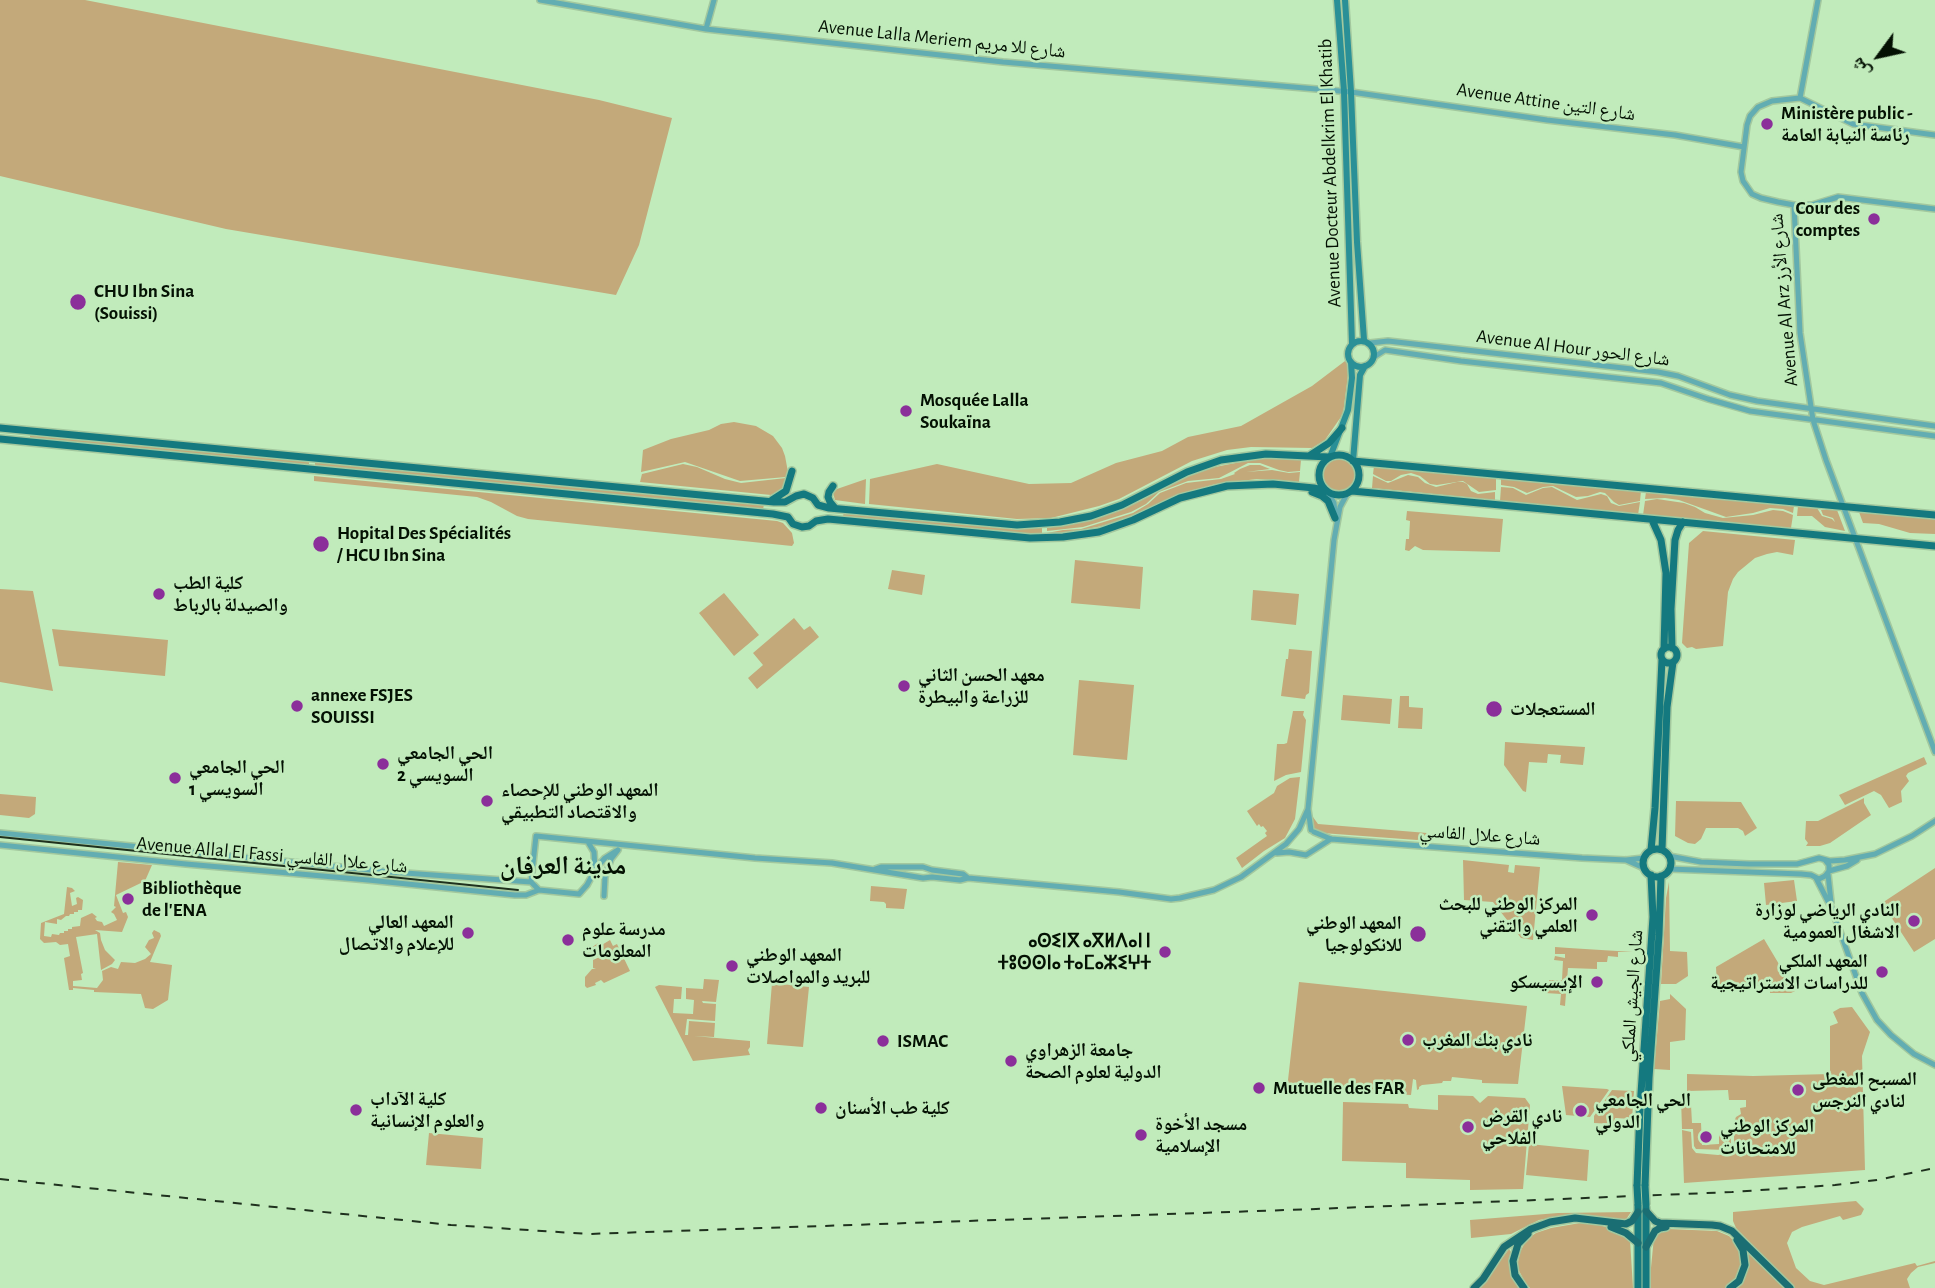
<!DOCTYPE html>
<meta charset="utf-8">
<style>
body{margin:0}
#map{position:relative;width:1935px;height:1288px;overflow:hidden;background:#c1ebbb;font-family:"Alegreya Sans","Noto Naskh Arabic",sans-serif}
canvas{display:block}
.north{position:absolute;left:1844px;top:21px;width:70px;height:70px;-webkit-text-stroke:5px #c1ebbb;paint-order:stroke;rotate:237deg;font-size:19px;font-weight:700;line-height:28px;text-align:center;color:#041103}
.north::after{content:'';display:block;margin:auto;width:24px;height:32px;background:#041103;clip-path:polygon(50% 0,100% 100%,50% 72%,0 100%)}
</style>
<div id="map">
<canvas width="1935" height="1288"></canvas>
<div class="north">ش</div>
</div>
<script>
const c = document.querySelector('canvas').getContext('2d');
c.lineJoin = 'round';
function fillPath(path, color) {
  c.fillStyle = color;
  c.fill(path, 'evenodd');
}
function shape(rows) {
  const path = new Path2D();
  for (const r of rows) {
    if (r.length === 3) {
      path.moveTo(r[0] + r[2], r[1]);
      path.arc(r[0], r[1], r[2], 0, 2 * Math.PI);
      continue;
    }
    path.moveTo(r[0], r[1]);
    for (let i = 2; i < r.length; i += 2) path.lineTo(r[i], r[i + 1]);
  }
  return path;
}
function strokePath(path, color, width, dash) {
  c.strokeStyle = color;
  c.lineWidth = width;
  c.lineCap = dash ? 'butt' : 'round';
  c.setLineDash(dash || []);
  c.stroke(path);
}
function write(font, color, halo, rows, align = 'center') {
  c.font = font + ' "Alegreya Sans","Noto Naskh Arabic","Noto Sans Tifinagh",sans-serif';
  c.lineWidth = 5;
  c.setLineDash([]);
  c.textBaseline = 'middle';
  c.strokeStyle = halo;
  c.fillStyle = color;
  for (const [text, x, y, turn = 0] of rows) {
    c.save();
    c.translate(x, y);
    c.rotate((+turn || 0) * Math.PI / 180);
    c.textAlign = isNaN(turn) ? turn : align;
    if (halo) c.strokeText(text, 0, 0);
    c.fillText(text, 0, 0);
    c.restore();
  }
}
fillPath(shape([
 [0,0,85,0,599,100,672,118,639,245,616,295,226,229,0,176],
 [1345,361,1348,364,1349,368,1343,414,1325,440,1312,448,1251,447,1227,450,1192,461,1119,499,1099,506,1051,518,1017,519,869,504,870,479,937,464,1029,484,1071,483,1116,463,1162,451,1188,437,1241,426,1312,386],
 [734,422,756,426,773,436,782,448,785,456,788,472,786,477,740,481,685,462,641,472,643,450,671,439,709,430,721,424],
 [30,434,309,461,309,465,251,460,30,438],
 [1278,458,1301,460,1300,471,1288,472,1279,470,1260,463,1248,463,1219,478,1188,481,1159,492,1146,504,1131,512,1083,527,1047,531,1047,528,1085,521,1117,511,1180,479,1210,468,1256,459],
 [1339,475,16],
 [315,461,764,505,763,509,315,466],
 [683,464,697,467,725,479,741,483,786,478,781,491,771,495,640,482,642,474],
 [1250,465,1260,465,1270,469,1246,472,1272,470,1289,473,1300,472,1299,482,1257,479,1216,484,1182,493,1131,517,1112,524,1067,533,1047,535,1047,533,1063,530,1081,529,1133,513,1148,504,1160,493,1186,483,1221,479,1235,474,1234,473,1240,469],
 [1374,466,1496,478,1496,490,1479,492,1463,481,1437,485,1430,484,1420,476,1411,473,1401,475,1391,481,1386,481,1373,474],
 [1408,475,1418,477,1425,483,1436,487,1457,482,1463,482,1467,484,1471,491,1478,494,1495,492,1495,500,1372,488,1373,476,1388,483],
 [314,476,777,521,783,523,792,533,794,543,792,546,528,519,517,516,491,502,477,497,314,481],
 [1501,478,1641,491,1640,501,1619,505,1614,502,1605,493,1600,492,1588,496,1576,497,1553,486,1543,487,1527,493,1514,487,1501,485],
 [866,479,865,504,835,500,833,493,837,489],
 [1501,487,1513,488,1526,495,1543,488,1552,487,1577,500,1601,494,1607,496,1611,503,1619,506,1640,502,1638,515,1500,501],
 [1646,492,1794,506,1793,513,1783,509,1770,508,1753,513,1726,517,1679,500,1665,498,1645,499],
 [1657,499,1684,503,1695,507,1705,513,1723,518,1753,515,1773,510,1783,511,1793,515,1791,528,1643,515,1645,501],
 [1798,506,1817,508,1822,516,1832,519,1835,522,1833,518,1823,515,1821,510,1837,510,1845,531,1825,527,1812,516,1797,516],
 [1407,511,1503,519,1500,552,1423,550,1415,546,1409,551,1405,550,1406,539,1409,539,1410,521,1406,520],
 [844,512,1000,527,1042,528,1042,535,843,516],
 [1859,512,1935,519,1935,534,1910,533,1879,524,1863,523],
 [1703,531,1795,540,1793,555,1777,552,1767,554,1755,558,1738,572,1733,579,1728,592,1723,646,1696,649,1692,647,1687,648,1682,643,1689,543],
 [1075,560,1143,567,1140,609,1071,603],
 [892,570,925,575,922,595,888,589],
 [0,589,33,591,53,691,0,682],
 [1253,590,1299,594,1296,625,1251,620],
 [724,593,759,635,734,656,699,613],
 [794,618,804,630,810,626,819,637,757,689,748,678,763,665,753,653],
 [52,629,168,640,165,676,59,666],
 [1289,649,1312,651,1309,693,1306,695,1305,699,1281,696,1286,659,1288,659],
 [1079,680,1134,685,1127,760,1073,755],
 [1343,695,1392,699,1390,724,1341,720],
 [1400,696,1409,696,1409,707,1423,708,1422,729,1398,728],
 [1293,711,1304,711,1303,715,1306,720,1301,772,1286,775,1274,781,1277,744,1284,744,1287,743],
 [1505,742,1585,747,1583,765,1560,763,1561,755,1548,754,1547,763,1529,762,1526,792,1523,791,1504,765],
 [1924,757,1927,764,1908,773,1906,776,1909,781,1901,791,1902,802,1889,808,1881,795,1874,791,1845,805,1839,795],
 [1300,777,1295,819,1285,838,1264,851,1242,868,1236,858,1267,836,1265,833,1267,831,1263,826,1261,827,1259,824,1257,826,1247,811,1274,793,1277,786,1290,778],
 [0,794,36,797,35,814,29,818,0,815],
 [1864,798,1864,803,1871,815,1830,843,1820,846,1806,846,1808,843,1805,839,1806,821,1818,821],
 [1676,801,1741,802,1757,828,1745,836,1743,831,1738,828,1706,828,1701,839,1695,844,1688,843,1675,836],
 [1313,817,1318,824,1427,833,1421,839,1417,840,1322,833,1317,832,1313,827],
 [1463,860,1509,865,1508,872,1514,873,1515,865,1540,867,1533,940,1521,938,1493,902,1464,900],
 [118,862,152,865,145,881,116,895,123,913,126,912,128,917,122,932,95,930,100,933,101,940,105,950,115,960,112,964,101,970,97,934,76,937,83,973,81,974,82,980,73,981,73,986,97,988,103,980,102,971,111,967,118,969,121,962,135,963,145,959,151,954,145,947,149,940,154,938,152,933,154,930,160,933,161,936,150,962,172,965,168,1000,153,1009,145,1008,141,994,94,992,94,990,73,988,73,990,69,990,64,958,70,956,68,944,60,945,56,942,44,943,40,939,41,923,64,914,67,887,72,888,75,891,70,893,72,906,77,904,76,898,78,897,83,900,82,910,78,910,78,912,74,912,74,914,70,914,69,916,66,916,61,920,57,919,57,924,45,922,44,936,51,937,52,934,59,935,60,933,64,933,64,931,68,931,68,929,72,929,72,927,80,926,81,918,92,913,97,917,95,918,97,921,102,922,104,926,117,920,114,914,111,912,116,907,114,906],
 [1935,868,1935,939,1914,952,1882,903],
 [1794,880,1797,901,1766,905,1764,883],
 [1669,882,1670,951,1687,952,1688,976,1676,984,1661,984,1666,898],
 [871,886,907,889,904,909,886,908,886,904,884,902,870,901],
 [1764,939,1795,991,1791,993,1770,993,1770,986,1717,986,1716,967],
 [610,940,613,946,617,944,630,971,604,983,601,980,595,983,596,985,587,988,585,986,585,977,592,969,596,969,593,968,593,960,604,955,610,956,603,954,592,959,587,953,588,950,598,943,600,946],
 [1555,947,1569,948,1633,952,1618,952,1618,957,1608,956,1607,962,1597,962,1597,969,1568,968,1565,1006,1560,1005,1561,994,1545,993,1546,985,1549,985,1549,980,1562,980,1563,961,1554,960,1555,956,1565,958,1565,954,1555,954],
 [704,979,719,980,716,1002,702,1001,703,1003,716,1004,715,1021,687,1019,685,1035,688,1035,689,1021,715,1023,714,1037,694,1036,750,1041,750,1047,748,1050,750,1055,693,1061,655,987,659,985,682,987,681,999,674,999,673,1013,693,1014,694,1000,686,999,686,988,703,989],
 [1299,982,1527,1006,1518,1084,1482,1083,1482,1080,1452,1077,1451,1081,1443,1081,1442,1083,1422,1085,1419,1087,1419,1089,1417,1090,1416,1080,1413,1079,1411,1095,1287,1089],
 [772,983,809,987,803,1047,767,1044],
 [1670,994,1686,1009,1685,1040,1670,1042,1670,1070,1654,1069,1660,1001,1670,999],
 [1852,1007,1870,1032,1862,1056,1865,1170,1684,1183,1682,1130,1691,1132,1692,1148,1696,1153,1718,1155,1731,1153,1734,1147,1734,1122,1736,1117,1741,1114,1740,1108,1746,1107,1746,1100,1729,1100,1728,1090,1687,1091,1687,1074,1753,1076,1830,1074,1830,1026,1838,1023,1833,1012,1840,1008],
 [1562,1086,1607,1089,1609,1090,1590,1117,1566,1115],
 [1612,1090,1634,1091,1632,1119,1615,1118,1614,1124,1594,1123,1594,1116],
 [1438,1095,1473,1096,1480,1103,1488,1096,1525,1098,1530,1105,1523,1189,1470,1190,1470,1180,1406,1178,1406,1163,1342,1161,1343,1102,1408,1104,1409,1108,1438,1110],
 [1681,1098,1685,1098,1686,1105,1691,1105,1692,1123,1701,1123,1702,1145,1719,1144,1719,1135,1731,1135,1731,1148,1726,1150,1696,1149,1694,1146,1693,1129,1682,1129],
 [429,1133,483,1138,481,1169,426,1165],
 [1529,1144,1589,1150,1587,1181,1526,1175],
 [1856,1201,1864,1209,1861,1215,1843,1220,1840,1216,1802,1227,1792,1232,1787,1243,1796,1268,1810,1281,1824,1285,1915,1263,1917,1266,1935,1261,1935,1263,1918,1267,1911,1273,1907,1279,1910,1288,1794,1288,1736,1228,1733,1221,1733,1212],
 [1631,1212,1625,1221,1570,1216,1557,1217,1539,1220,1511,1234,1471,1238,1470,1220,1558,1213],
 [1580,1223,1599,1225,1613,1229,1623,1234,1630,1240,1633,1288,1530,1288,1526,1284,1517,1267,1520,1252,1527,1239,1536,1233,1551,1228],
 [1668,1229,1717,1231,1729,1236,1740,1247,1743,1263,1739,1275,1727,1288,1649,1288,1654,1237,1660,1231],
 [1509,1249,1511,1252,1510,1273,1520,1288,1480,1288],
 [1747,1250,1786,1288,1733,1288,1742,1280,1746,1271,1748,1263]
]), '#c3a97a');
const tertiary = shape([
 [540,0,706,29,1003,62,1351,92,1547,120,1675,135,1744,147],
 [706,29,714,0],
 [1800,98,1818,0],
 [1935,135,1853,124,1800,98,1772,101,1758,107,1750,116,1747,125,1741,172,1743,181,1752,194,1761,198,1778,202,1794,205,1812,205,1838,197,1935,209],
 [1794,205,1800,333,1813,420,1826,460,1935,752],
 [1370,343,1388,341,1658,372,1678,376,1730,395,1757,401,1935,426],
 [1374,357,1385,350,1461,361,1661,383,1708,399,1750,411,1935,436],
 [1328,492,1334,503,1335,513],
 [1311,830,1308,809,1334,540,1340,507,1347,494],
 [1314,832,1331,839,1421,846,1582,858,1626,860,1644,858],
 [0,833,391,872,531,882],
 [0,845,186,864,368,880,515,895,526,895,539,890],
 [1277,853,1289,852,1306,855,1331,839],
 [1669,856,1701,862,1749,864,1797,864,1819,858,1830,861,1845,860,1875,854,1912,836,1935,821],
 [1626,860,1644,868],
 [597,867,605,858,616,851],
 [875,869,881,867,923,867,932,870,963,874,968,878],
 [1669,869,1801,874,1811,875,1819,879,1825,876,1829,871,1829,865,1825,860],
 [1829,871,1847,866,1857,860],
 [1828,874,1831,902],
 [1816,878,1832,909,1862,993,1877,1020,1891,1035,1914,1054,1935,1065],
 [531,882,536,836,755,858,832,863,923,878,932,877,960,880,968,878,1119,892,1171,899,1180,898,1214,890,1241,877,1286,844,1299,829,1308,809],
 [531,882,539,890,579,894,587,885,595,870,594,852,588,842],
 [604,896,605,877,611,859,618,850]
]);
const secondary = shape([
 [1337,0,1344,91,1352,344],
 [1345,0,1351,92,1357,242,1364,340],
 [1361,354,13],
 [1330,457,1348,410,1352,378,1351,362],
 [1353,461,1360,375,1365,366]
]);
const primary = shape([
 [0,428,774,502,785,502,796,496,804,494,813,498,818,505,829,508,1017,525,1060,522,1091,516,1122,505,1187,472,1221,460,1266,454,1329,457],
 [0,439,773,514,788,517,793,524,802,527,809,526,816,521,828,519,1030,538,1063,537,1099,532,1133,520,1180,498,1227,486,1273,484,1314,488,1326,491],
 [1339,475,20],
 [1309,456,1329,443,1342,428],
 [1353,461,1935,515],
 [833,486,829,492,828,497,830,502,835,508],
 [1352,491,1935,546],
 [1312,492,1322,496,1328,501,1335,518],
 [772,500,786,491,792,471],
 [1652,520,1661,540,1666,573,1664,649],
 [1669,655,8],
 [1672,648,1671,609,1675,540,1678,530,1683,522],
 [1657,863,14],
 [1651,850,1655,808,1662,659],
 [1662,850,1667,707,1673,662],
 [1637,1186,1640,1108,1653,917,1651,875],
 [1645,1186,1649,1078,1659,935,1661,876],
 [1646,1208,1646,1288],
 [1638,1288,1638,1204]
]);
const trunk = shape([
 [1646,1211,1655,1221,1660,1223,1712,1225,1720,1226,1732,1231,1790,1288],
 [1611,1227,1626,1233,1638,1243],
 [1646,1247,1655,1231,1660,1228,1666,1227],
 [1474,1288,1483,1279,1504,1247,1531,1229,1550,1222,1575,1218,1626,1224,1632,1221,1638,1212],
 [1524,1288,1515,1275,1513,1261,1518,1244,1528,1234],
 [1730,1288,1739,1281,1745,1265,1743,1250,1737,1240]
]);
strokePath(tertiary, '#a3c89e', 8);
strokePath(secondary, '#a3c89e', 9);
strokePath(primary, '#a3c89e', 10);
strokePath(trunk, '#a3c89e', 10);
strokePath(tertiary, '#62adb2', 5);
strokePath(secondary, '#2a9097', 6);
strokePath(primary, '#14797f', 7);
strokePath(trunk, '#1a6e73', 7);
strokePath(shape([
 [0,837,518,890]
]), '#1f311e', 2);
strokePath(shape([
 [0,1179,451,1225,589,1234,1316,1209,1732,1192,1835,1185,1877,1180,1935,1168]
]), '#1f311e', 2, [9, 9]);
const primaryBridge = shape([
 [1637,1186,1638,1204],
 [1645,1186,1646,1205]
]);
strokePath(primaryBridge, '#a3c89e', 10, []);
strokePath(primaryBridge, '#14797f', 7);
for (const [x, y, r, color] of [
 [1767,124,7,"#8b2f9a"],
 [1874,219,7,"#8b2f9a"],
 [78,302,9,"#8b2f9a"],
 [906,411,7,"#8b2f9a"],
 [321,544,9,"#8b2f9a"],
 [159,594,7,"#8b2f9a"],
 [904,686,7,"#8b2f9a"],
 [297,706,7,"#8b2f9a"],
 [1494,709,9,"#8b2f9a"],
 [383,764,7,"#8b2f9a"],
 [175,778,7,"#8b2f9a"],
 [487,801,7,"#8b2f9a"],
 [128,899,7,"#8b2f9a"],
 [1592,915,7,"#8b2f9a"],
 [1914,921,7,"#8b2f9a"],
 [468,933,7,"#8b2f9a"],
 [1418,934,9,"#8b2f9a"],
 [568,940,7,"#8b2f9a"],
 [1165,952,7,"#8b2f9a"],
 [732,966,7,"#8b2f9a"],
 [1882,972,7,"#8b2f9a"],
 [1597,982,7,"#8b2f9a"],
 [1408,1040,7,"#8b2f9a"],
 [883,1041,7,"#8b2f9a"],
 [1011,1061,7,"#8b2f9a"],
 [1259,1088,7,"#8b2f9a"],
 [1798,1090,7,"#8b2f9a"],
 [821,1108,7,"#8b2f9a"],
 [356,1110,7,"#8b2f9a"],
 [1581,1111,7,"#8b2f9a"],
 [1468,1127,7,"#8b2f9a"],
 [1141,1135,7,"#8b2f9a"],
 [1706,1137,7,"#8b2f9a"]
]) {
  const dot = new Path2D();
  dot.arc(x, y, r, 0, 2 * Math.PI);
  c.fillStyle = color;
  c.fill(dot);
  strokePath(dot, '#c1ebbb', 2.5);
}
write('19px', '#041103', '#c1ebbb', [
 ["Avenue Lalla Meriem شارع للا مريم",942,39,6],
 ["Avenue Attine شارع التين",1546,102,8],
 ["Avenue Docteur Abdelkrim El Khatib",1330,173,-92],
 ["Avenue Al Arz شارع الأرز",1784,300,-95],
 ["Avenue Al Hour شارع الحور",1573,348,7],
 ["شارع علال الفاسي",1480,835,4],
 ["Avenue Allal El Fassi شارع علال الفاسي",272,855,5],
 ["شارع الجيش الملكي",1632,996,-86]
]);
write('bold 19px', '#041103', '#c1ebbb', [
 ["Ministère public -",1781,113],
 ["رئاسة النيابة العامة",1781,135],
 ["Cour des",1860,208,"right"],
 ["comptes",1860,230,"right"],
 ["CHU Ibn Sina",94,291],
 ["(Souissi)",94,313],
 ["Mosquée Lalla",920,400],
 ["Soukaïna",920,422],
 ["Hopital Des Spécialités",337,533],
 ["/ HCU Ibn Sina",337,555],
 ["كلية الطب",173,583],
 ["والصيدلة بالرباط",173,605],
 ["معهد الحسن الثاني",918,675],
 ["للزراعة والبيطرة",918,697],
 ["annexe FSJES",311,695],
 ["SOUISSI",311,717],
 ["المستعجلات",1510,709],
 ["الحي الجامعي",397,753],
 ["السويسي 2",397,775],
 ["الحي الجامعي",189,767],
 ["السويسي 1",189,789],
 ["المعهد الوطني للإحصاء",501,790],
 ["والاقتصاد التطبيقي",501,812],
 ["Bibliothèque",142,888],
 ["de l'ENA",142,910],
 ["المركز الوطني للبحث",1578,904,"right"],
 ["العلمي والتقني",1578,926,"right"],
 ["النادي الرياضي لوزارة",1900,910,"right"],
 ["الاشغال العمومية",1900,932,"right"],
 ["المعهد العالي",454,922,"right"],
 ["للإعلام والاتصال",454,944,"right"],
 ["المعهد الوطني",1402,923,"right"],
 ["للانكولوجيا",1402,945,"right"],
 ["مدرسة علوم",582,929],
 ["المعلومات",582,951],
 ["ⴰⵙⵉⵏⴳ ⴰⴳⵍⴷⴰⵏ ⵏ",1151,941,"right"],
 ["ⵜⵓⵙⵙⵏⴰ ⵜⴰⵎⴰⵣⵉⵖⵜ",1151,963,"right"],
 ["المعهد الوطني",746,955],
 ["للبريد والمواصلات",746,977],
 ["المعهد الملكي",1868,961,"right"],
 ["للدراسات الاستراتيجية",1868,983,"right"],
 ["اﻹيسيسكو",1583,982,"right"],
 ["نادي بنك المغرب",1422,1040],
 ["ISMAC",897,1041],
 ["جامعة الزهراوي",1025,1050],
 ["الدولية لعلوم الصحة",1025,1072],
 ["المسبح المغطى",1812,1079],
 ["لنادي النرجس",1812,1101],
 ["Mutuelle des FAR",1273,1088],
 ["كلية الآداب",370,1099],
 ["والعلوم الإنسانية",370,1121],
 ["الحي الجامعي",1595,1100],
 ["الدولي",1595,1122],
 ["كلية طب الأسنان",835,1108],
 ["نادي القرض",1482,1116],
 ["الفلاحي",1482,1138],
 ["مسجد الأخوة",1155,1124],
 ["الإسلامية",1155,1146],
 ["المركز الوطني",1720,1126],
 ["للامتحانات",1720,1148]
], 'left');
write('bold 26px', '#041103', '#c1ebbb', [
 ["مدينة العرفان",563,866]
]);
</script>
